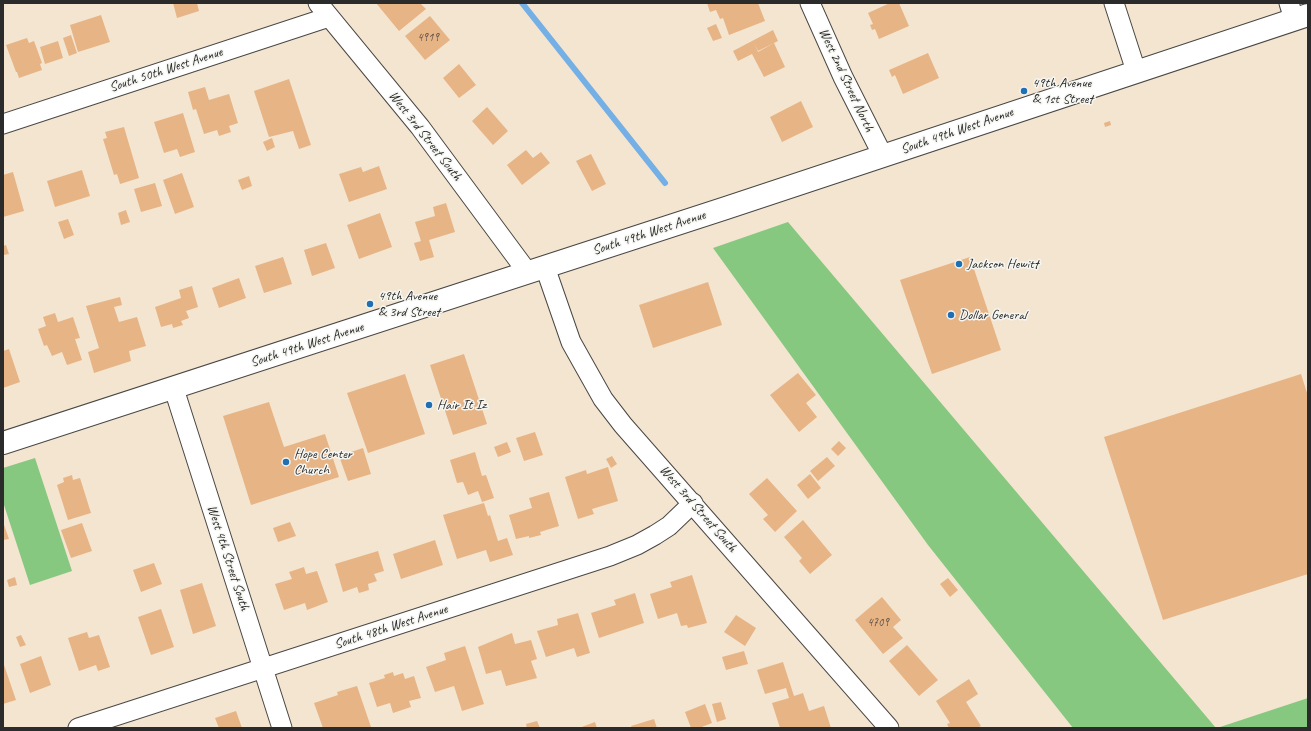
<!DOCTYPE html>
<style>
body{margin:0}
#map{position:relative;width:1311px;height:731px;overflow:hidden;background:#f4e5d0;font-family:Caveat,sans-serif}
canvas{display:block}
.frame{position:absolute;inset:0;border:4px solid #2b2b2b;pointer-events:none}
</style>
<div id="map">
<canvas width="1311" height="731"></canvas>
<div class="frame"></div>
</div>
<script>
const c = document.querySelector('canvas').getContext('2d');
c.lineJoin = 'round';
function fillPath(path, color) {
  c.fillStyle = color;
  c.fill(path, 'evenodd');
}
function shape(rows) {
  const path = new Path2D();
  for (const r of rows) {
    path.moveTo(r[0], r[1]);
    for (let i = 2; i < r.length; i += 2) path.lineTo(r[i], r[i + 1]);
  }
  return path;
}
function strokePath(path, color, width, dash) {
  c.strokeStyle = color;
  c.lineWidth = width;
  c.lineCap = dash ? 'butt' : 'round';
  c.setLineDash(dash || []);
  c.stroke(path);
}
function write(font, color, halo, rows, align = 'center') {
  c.font = font + ' Caveat,sans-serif';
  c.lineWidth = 3;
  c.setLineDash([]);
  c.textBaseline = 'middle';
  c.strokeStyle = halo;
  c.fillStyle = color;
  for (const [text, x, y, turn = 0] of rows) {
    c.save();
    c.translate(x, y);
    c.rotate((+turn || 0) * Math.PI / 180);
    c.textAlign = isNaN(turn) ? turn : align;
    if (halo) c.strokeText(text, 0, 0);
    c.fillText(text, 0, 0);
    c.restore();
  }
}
fillPath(shape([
 [788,222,1216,728,1073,728,928,545,713,248],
 [35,458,72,571,30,585,3,502,3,468],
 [1308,698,1308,728,1217,728]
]), '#87c880');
strokePath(shape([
 [522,3,665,183]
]), '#74afe5', 6);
fillPath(shape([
 [173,3,197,3,199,11,177,18],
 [376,3,420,3,426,9,399,31],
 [707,3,758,3,765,21,729,35,723,18,720,19,716,10,710,12],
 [890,3,899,3,909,26,879,39,875,29,872,30,870,25,873,24,868,13],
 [101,15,110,42,78,52,70,25],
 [430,16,450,40,425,60,405,36],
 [716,24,722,38,713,41,707,28],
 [773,30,778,41,758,51,754,43,758,52,774,43,785,67,764,77,752,54,738,61,733,51],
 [71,35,77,53,69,56,63,38],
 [27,38,29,43,34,41,42,63,40,64,42,70,19,78,17,72,16,72,6,45],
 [58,41,63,58,45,64,40,47],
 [928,53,939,78,903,94,895,75,892,77,889,70],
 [459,64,476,85,459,98,443,78],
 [289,79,311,145,299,149,293,131,269,137,254,91],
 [205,87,209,100,229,94,238,123,229,126,231,132,219,136,217,130,204,134,196,109,193,110,188,92],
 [801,101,813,127,782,142,770,117],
 [487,107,508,131,493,145,472,121],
 [183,113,195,152,180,157,177,149,164,153,154,122],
 [1110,121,1111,125,1105,127,1104,123],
 [124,127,139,178,120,184,117,174,114,175,103,139,107,138,105,132],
 [272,138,275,147,267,151,263,142],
 [526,150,533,158,541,152,550,163,522,185,507,165],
 [591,154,606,184,592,191,576,161],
 [379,166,387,189,349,202,339,174,361,167,363,172],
 [82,170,90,196,55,207,47,181],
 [13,172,24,211,3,217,3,175],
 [182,173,194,207,175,214,163,180],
 [249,176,252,186,242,190,238,180],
 [155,183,162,206,141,212,134,189],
 [446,203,455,232,429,240,434,257,420,261,414,243,421,241,415,222,435,216,433,207],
 [126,210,130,222,121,225,118,213],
 [380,213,392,247,359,259,347,225],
 [68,219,74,235,64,239,58,222],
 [326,243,335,268,312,276,304,250],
 [6,245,9,254,3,255,3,246],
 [283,257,292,284,264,293,255,266],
 [970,257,1001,350,932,374,900,280],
 [239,278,246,298,219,308,212,288],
 [708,282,722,325,653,348,639,305],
 [192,286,198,307,186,311,189,318,181,321,183,325,173,328,172,324,161,327,155,307,181,298,179,290],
 [120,297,122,305,114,307,119,322,137,317,146,346,129,351,131,361,94,373,88,352,99,348,86,306],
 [55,313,58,322,73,317,80,338,75,339,82,360,67,365,62,352,52,356,47,345,44,346,38,329,46,326,43,317],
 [9,349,20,382,3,388,3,351],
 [464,354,487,424,453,435,430,365],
 [798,373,816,395,806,403,817,417,799,432,770,395],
 [405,374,425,434,368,453,347,393],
 [1301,374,1308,396,1308,574,1163,620,1104,437],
 [269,402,284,447,325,434,339,477,251,505,223,416],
 [535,432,543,455,524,461,516,438],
 [839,441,846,448,838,456,831,449],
 [507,442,511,452,498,457,494,447],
 [363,448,371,474,348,481,339,456],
 [475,452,482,476,486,475,494,498,482,502,478,491,468,495,463,482,457,483,450,460],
 [612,456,617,464,611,468,606,459],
 [827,457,835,466,818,481,810,471],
 [608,467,618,501,592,509,594,514,578,519,565,477,586,470,587,474],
 [810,474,821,488,808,499,797,485],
 [72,475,73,480,80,478,91,513,68,520,57,485,64,482,63,478],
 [767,478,797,511,775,532,763,519,768,515,749,494],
 [549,492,559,526,540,532,541,535,529,538,529,536,516,539,509,515,532,508,529,498],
 [484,503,488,516,490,515,498,541,507,538,513,555,490,562,486,550,457,559,443,515],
 [803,520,832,555,810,574,799,561,802,558,784,537],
 [3,522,9,539,3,540],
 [290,522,296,536,278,542,273,528],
 [82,523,92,551,71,558,61,530],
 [435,540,443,565,401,579,393,554],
 [378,551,384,571,374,574,377,581,368,584,369,590,359,593,357,587,343,592,335,564],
 [154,563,162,584,141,592,133,570],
 [304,567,306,574,317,571,328,602,307,610,305,603,284,610,275,584,292,579,289,572],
 [692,575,707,623,688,628,687,625,681,626,677,613,658,619,650,594,672,587,670,582],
 [15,577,17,585,9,587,7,580],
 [948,578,958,590,950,597,940,584],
 [202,583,216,626,193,634,180,590],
 [635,593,644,623,599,638,591,613,616,605,614,600],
 [882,597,901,620,893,627,903,638,883,654,855,620],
 [161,609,174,647,151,655,138,617],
 [578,613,590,653,577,657,574,648,546,657,537,631,558,625,557,619],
 [736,615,756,628,745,646,724,632],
 [87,632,89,638,99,635,110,667,98,671,96,665,79,671,68,638],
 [512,633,515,644,531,640,537,659,531,661,537,678,506,686,501,670,486,674,478,647],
 [21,635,26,645,20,647,16,637],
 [907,645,938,680,919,696,889,661],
 [465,646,484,704,462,711,454,686,435,692,426,667,446,660,444,653],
 [744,651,748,664,726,670,722,657],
 [41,656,51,685,30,693,20,664],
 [3,662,16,700,3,704],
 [783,662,794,696,803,693,809,711,824,706,831,728,780,728,772,703,789,698,786,688,765,694,757,670],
 [393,672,394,676,403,673,405,679,414,676,421,698,409,701,411,707,393,713,390,703,377,707,369,683,385,678,384,675],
 [969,679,978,694,966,702,981,726,977,728,949,728,947,724,950,723,936,701],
 [357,686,371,727,323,728,314,703,338,695,337,692],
 [721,702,726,719,717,722,712,704],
 [705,704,712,723,699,728,691,728,685,712],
 [236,711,242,728,219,728,215,718],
 [654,719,657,728,632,728,631,726],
 [537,721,540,728,527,728,526,724],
 [595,722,597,728,579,728]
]), '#e7b486');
const street = shape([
 [318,3,420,127,528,273],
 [810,3,843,77,883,156],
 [1114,3,1136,71],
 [1289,3,1294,19],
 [3,124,329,17],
 [545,267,571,342,603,399,623,425,889,728],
 [174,389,282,728],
 [78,728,610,556,637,545,655,535,669,526,693,503]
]);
const secondary = shape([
 [3,443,726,208,1308,15]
]);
strokePath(street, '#494744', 21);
strokePath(secondary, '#494744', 24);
strokePath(street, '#fff', 19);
strokePath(secondary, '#fff', 22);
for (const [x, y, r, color] of [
 [1024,91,4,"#1f6fb2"],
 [959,264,4,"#1f6fb2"],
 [370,304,4,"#1f6fb2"],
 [951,315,4,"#1f6fb2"],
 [429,405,4,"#1f6fb2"],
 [286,462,4,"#1f6fb2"]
]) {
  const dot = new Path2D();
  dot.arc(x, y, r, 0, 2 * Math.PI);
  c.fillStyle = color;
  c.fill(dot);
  strokePath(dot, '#f6f6f2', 1.5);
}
write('12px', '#5a4d42', null, [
 ["4919",428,38],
 ["4709",878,623]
]);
write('14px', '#2b2b2b', '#f6f6f2', [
 ["South 50th West Avenue",166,70,-18],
 ["West 2nd Street North",846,80,65],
 ["South 49th West Avenue",957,131,-19],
 ["West 3rd Street South",425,136,52],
 ["South 49th West Avenue",649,233,-18],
 ["South 49th West Avenue",307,345,-18],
 ["West 3rd Street South",698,509,49],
 ["West 4th Street South",228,558,72],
 ["South 48th West Avenue",391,627,-18]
]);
write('14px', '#2b2b2b', '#f6f6f2', [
 ["49th Avenue",1032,83],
 ["& 1st Street",1032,99],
 ["Jackson Hewitt",967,264],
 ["49th Avenue",378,296],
 ["& 3rd Street",378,312],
 ["Dollar General",959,315],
 ["Hair It Iz",437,405],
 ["Hope Center",294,454],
 ["Church",294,470]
], 'left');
</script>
